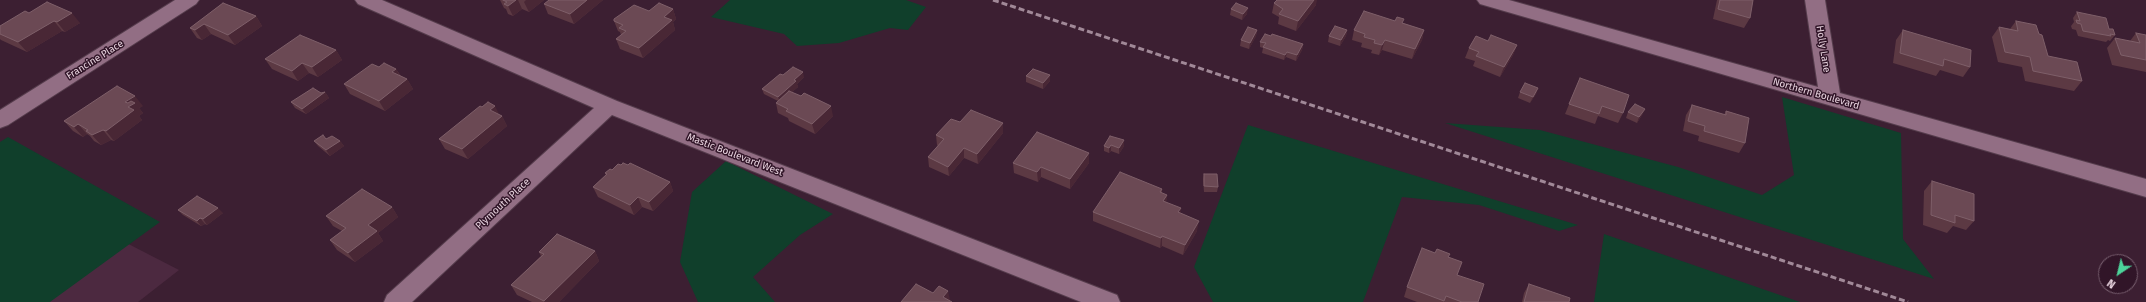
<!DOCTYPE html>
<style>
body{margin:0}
#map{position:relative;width:2146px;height:302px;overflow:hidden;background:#3c1f32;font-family:"Fira Sans",sans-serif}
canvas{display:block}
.north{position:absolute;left:2098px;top:254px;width:40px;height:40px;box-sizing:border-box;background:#311528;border:1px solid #7a6171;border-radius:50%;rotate:215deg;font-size:11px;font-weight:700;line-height:16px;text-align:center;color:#e8d4df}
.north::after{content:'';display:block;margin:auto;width:14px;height:18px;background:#4cd49b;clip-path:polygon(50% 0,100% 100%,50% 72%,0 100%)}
</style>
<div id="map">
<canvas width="2146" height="302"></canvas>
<div class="north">N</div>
</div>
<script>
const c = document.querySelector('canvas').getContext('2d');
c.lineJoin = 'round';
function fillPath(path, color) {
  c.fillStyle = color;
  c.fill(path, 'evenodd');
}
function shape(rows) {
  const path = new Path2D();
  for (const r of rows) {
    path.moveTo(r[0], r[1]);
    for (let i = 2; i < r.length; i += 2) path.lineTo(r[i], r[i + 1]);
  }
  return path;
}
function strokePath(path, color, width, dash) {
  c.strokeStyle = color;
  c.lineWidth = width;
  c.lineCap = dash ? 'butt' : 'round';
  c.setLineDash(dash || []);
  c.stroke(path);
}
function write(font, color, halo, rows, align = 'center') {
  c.font = font + ' "Fira Sans",sans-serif';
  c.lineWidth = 3;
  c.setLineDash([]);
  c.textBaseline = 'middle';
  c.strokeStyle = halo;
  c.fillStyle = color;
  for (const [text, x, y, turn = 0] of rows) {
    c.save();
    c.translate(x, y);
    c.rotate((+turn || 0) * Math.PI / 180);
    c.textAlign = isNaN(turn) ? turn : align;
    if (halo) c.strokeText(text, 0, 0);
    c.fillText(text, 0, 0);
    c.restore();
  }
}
fillPath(shape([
 [0,178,179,270,138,302,0,302]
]), '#4c2940');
fillPath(shape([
 [730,0,906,0,926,7,908,30,890,28,839,43,797,46,784,34,711,17],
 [1782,97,1901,133,1903,239,1934,279,1445,123,1540,130,1678,167,1762,195,1794,175],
 [1248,125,1578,225,1559,231,1479,205,1402,197,1363,302,1213,302,1194,267],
 [8,137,160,222,50,302,0,302,0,142],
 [726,161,833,214,800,235,753,277,775,302,698,302,680,262,692,192],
 [1604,234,1800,302,1594,302]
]), '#103f2b');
const minor = shape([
 [175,0,199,0,196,4,8,125,0,128,0,110,175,0],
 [355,0,382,0,617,101,1117,295,1120,302,1081,302,612,115,412,302,384,302,387,295,594,108,358,4,355,0],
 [1477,0,1509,0,1818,87,1805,0,1825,0,1840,93,2146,179,2146,197,1480,4,1477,0]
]);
strokePath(minor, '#553c4c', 2);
fillPath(minor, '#926e84');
strokePath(shape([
 [993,0,1908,302]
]), '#a18998', 3, [6, 3]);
fillPath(shape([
 [500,0,544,0,529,12,522,9,513,16,508,14,506,9,504,8],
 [549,0,603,0,574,24,548,14,544,4],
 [1717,0,1753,0,1750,18,1744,28,1713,19],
 [223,3,256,16,262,26,235,45,211,34,202,40,197,38,190,28],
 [1274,3,1316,5,1296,31,1278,24,1279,17,1272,13],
 [673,9,676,19,673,22,675,30,643,58,620,49,616,39,621,35,620,32,618,31,614,21,649,11],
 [1231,9,1247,14,1242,20,1230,15],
 [2077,12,2109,29,2115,35,2110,41,2108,40,2106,42,2078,36,2076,30,2072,29,2071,26,2074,22,2073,18],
 [29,13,80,23,65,32,62,31,27,52,1,40,0,39,0,26],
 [2016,21,2039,34,2048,56,2082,81,2074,91,2025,81,2022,67,1998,62,1992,37,1999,27,2010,29],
 [1403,23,1424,30,1422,40,1412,59,1382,50,1379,55,1371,53,1372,50,1361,47,1362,43,1352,40,1354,30],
 [1257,30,1256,36,1249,49,1240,46,1241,40],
 [1347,30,1346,36,1340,46,1328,42,1329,36],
 [1903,30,1970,67,1963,77,1940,70,1936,76,1893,63,1896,40],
 [2136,33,2146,35,2146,72,2112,65,2107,48,2115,38,2130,41],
 [1271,36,1303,44,1302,50,1296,61,1286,57,1284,60,1262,53,1263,48,1260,47,1260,42],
 [1488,41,1517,45,1513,55,1500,77,1473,66,1475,61,1465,58,1469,48],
 [336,50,342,60,318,77,309,73,298,81,272,69,265,59],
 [379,67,396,69,401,76,407,79,413,89,385,111,350,94,344,84],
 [783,75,804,77,797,84,798,87,792,92,833,116,815,134,789,121,788,118,778,113,776,103,778,101,764,94,762,89],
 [1050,75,1050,81,1043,89,1026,82,1026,76],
 [1580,78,1623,113,1618,123,1598,116,1595,124,1565,114],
 [1538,88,1536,94,1530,103,1518,98,1520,92],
 [325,92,329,98,306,114,295,108,291,102,321,93],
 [1692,105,1724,115,1726,111,1745,143,1739,153,1698,141,1699,136,1683,131,1686,115],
 [143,106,139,108,143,113,139,116,142,120,114,141,111,140,101,145,94,141,90,136,87,134,83,137,73,131,64,121],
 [1645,109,1642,115,1637,123,1626,118,1628,112],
 [500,115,502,116,507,126,468,159,445,149,439,139],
 [960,122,1003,123,1003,133,978,164,964,158,949,176,929,167,928,157,938,146,937,145,936,135],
 [1110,136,1124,146,1119,154,1111,151,1109,153,1104,151,1104,146],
 [326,139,340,141,344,146,330,156,318,146,314,141],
 [1089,153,1089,163,1070,189,1041,177,1038,182,1014,173,1013,163],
 [621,165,670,182,673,191,653,211,642,207,634,215,598,197,593,187,606,175,605,173],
 [1204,174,1218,187,1217,192,1204,192,1203,179],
 [1932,181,1974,221,1966,230,1953,226,1947,233,1923,225,1924,191],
 [1162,189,1162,193,1167,195,1166,202,1180,213,1197,231,1183,255,1162,246,1160,248,1093,221,1093,212],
 [392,207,398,217,378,233,383,241,355,262,337,250,330,240,342,231,333,226,326,216],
 [178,210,223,213,207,225,205,224,201,226,183,215],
 [595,251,599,261,559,302,532,302,517,295,511,285,541,256,539,252],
 [1435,253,1449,257,1457,275,1478,302,1417,302,1404,297,1407,287],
 [1529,284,1569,302,1522,302,1524,293]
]), '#5c3943');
fillPath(shape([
 [516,0,518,0,522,9,513,16,508,6],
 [526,0,544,0,529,12,524,2],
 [587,0,603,0,574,24,570,14],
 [1314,0,1317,0,1316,5,1296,31,1298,21],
 [1248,8,1247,14,1242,20,1243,14],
 [673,9,676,19,673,22,675,30,643,58,639,48,664,17],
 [72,13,80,23,65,32,57,22],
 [256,16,262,26,235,45,228,35],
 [54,21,62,31,27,52,18,42],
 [204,24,211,34,202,40,195,30],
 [1257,30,1256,36,1249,49,1250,43],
 [1347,30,1346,36,1340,46,1341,40],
 [1424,30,1422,40,1412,59,1415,49],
 [1385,40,1382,50,1379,55,1382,45],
 [1303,44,1302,50,1296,61,1297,55],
 [1517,45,1513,55,1500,77,1504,67],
 [336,50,342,60,318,77,312,67],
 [1287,52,1286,57,1284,60,1285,55],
 [302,63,309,73,298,81,292,71],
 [396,69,402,79,392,72],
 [803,72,804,77,797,84,798,87,780,102,778,97,794,80],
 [1050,75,1050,81,1043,89,1043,83],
 [407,79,413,89,385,111,379,101],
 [1538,88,1536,94,1530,103,1533,97],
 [325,92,329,98,306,114,302,109],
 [135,96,143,106,139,108,143,113,139,116,142,120,114,141,106,131,125,102],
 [495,106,500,116,490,110],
 [831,106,833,116,815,134,812,124],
 [1645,109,1642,115,1637,123,1639,117],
 [502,116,507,126,468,159,462,149],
 [1003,123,1003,133,978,164,977,154],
 [78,124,87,134,83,137,74,127],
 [103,130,111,140,101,145,92,135],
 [1124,140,1124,146,1119,154,1119,148],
 [340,141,344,146,330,156,326,150],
 [1111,145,1111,151,1109,153,1109,148],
 [964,148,964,158,949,176,948,167],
 [1089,153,1089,163,1070,189,1070,179],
 [1041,167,1041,177,1038,182,1037,172],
 [670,182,673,191,653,211,649,202],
 [1167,195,1166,205,1163,201],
 [638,197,642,207,634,215,630,205],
 [392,207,398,217,378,233,383,241,355,262,348,253,368,225],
 [218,208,223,213,207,225,203,219],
 [1181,208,1180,218,1178,212],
 [200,218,205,224,201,226,197,221],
 [1199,221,1197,231,1183,255,1185,245],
 [1162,236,1162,246,1160,248,1161,238],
 [595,251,599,261,559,302,545,302,544,301],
 [948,291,950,300,948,302,943,297]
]), '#492735');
const building = shape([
 [503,0,516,0,508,6,504,4,507,2,503,0],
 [549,0,587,0,570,14,544,4,549,0],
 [1277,0,1314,0,1298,21,1279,14,1283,9,1274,3,1277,0],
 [1720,0,1753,0,1750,18,1718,9,1720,0],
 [47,2,72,13,57,22,54,21,18,42,0,34,0,26,25,11,29,13,47,2],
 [223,3,256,16,228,35,204,24,195,30,190,28,223,3],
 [659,3,673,9,664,17,672,20,639,48,616,39,626,31,619,28,623,25,614,21,614,19,634,5,649,11,659,3],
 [1236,3,1248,8,1243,14,1231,9,1236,3],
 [1364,11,1395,21,1397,17,1404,19,1402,23,1424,30,1415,49,1385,40,1382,45,1374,43,1375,40,1364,37,1365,34,1354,30,1364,11],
 [2077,12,2106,18,2109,29,2113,29,2115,35,2110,34,2111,36,2083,31,2081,24,2077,23,2076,20,2080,21,2077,12],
 [2016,21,2036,25,2039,34,2042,35,2048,56,2077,62,2082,81,2033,71,2030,57,2005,52,1999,27,2018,31,2016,21],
 [1335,26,1347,30,1341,40,1329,36,1335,26],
 [1248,27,1257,30,1250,43,1241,40,1248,27],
 [1903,30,1971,50,1970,67,1944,59,1943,66,1900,53,1903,30],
 [2136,33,2146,35,2146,60,2121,55,2115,38,2140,43,2136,33],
 [1265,34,1271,36,1272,34,1303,44,1297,55,1287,52,1285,55,1263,47,1266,43,1260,42,1265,34],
 [300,35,336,50,312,67,302,63,292,71,265,59,300,35],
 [1491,35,1517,45,1504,67,1476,56,1479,52,1469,48,1476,36,1488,41,1491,35],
 [384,63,396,69,392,72,407,79,379,101,344,84,372,64,379,67,384,63],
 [793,67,803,72,794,80,796,81,778,97,762,89,780,74,783,75,793,67],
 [1033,69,1050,75,1043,83,1026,76,1033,69],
 [1580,78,1629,95,1623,113,1602,106,1599,114,1569,104,1580,78],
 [1525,83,1538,88,1533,97,1520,92,1525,83],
 [117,86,135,96,125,102,128,103,131,101,135,103,128,107,134,110,106,131,103,130,92,135,86,131,88,130,78,124,74,127,64,121,117,86],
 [313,88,321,93,325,92,302,109,291,102,313,88],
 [789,91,801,96,804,93,831,106,812,124,786,111,788,109,776,103,789,91],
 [488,102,495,106,490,110,502,116,462,149,439,139,480,106,482,107,488,102],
 [1635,104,1645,109,1639,117,1628,112,1635,104],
 [1692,105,1726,115,1726,111,1749,118,1745,143,1704,131,1705,126,1688,121,1692,105],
 [971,110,1003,123,977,154,964,148,948,167,928,157,944,139,936,135,951,119,960,122,971,110],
 [1037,132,1089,153,1070,179,1041,167,1037,172,1013,163,1037,132],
 [323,135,326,139,332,136,340,141,326,150,314,141,323,135],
 [1110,136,1124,140,1119,148,1111,145,1109,148,1104,146,1110,136],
 [623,163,628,165,630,163,670,182,649,202,638,197,630,205,593,187,607,174,605,173,610,169,612,170,618,164,621,165,623,163],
 [1120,172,1162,189,1160,192,1167,195,1163,201,1181,208,1178,212,1199,221,1185,245,1162,236,1161,238,1093,212,1120,172],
 [1204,174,1217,174,1218,187,1204,186,1204,174],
 [1932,181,1974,194,1974,221,1955,215,1955,223,1931,215,1932,181],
 [362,189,392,207,368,225,377,231,348,253,330,240,346,228,326,216,362,189],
 [197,196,218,208,203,219,200,218,197,221,178,210,197,196],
 [557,234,595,251,544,301,511,285,544,254,539,252,557,234],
 [1422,248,1435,253,1437,249,1450,254,1448,257,1462,262,1457,275,1484,284,1478,302,1462,302,1446,296,1444,301,1407,287,1422,248],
 [916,284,933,293,939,286,948,291,943,297,952,302,901,302,916,284],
 [1529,284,1570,298,1569,302,1524,302,1529,284]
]);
fillPath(building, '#6b4954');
strokePath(building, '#7e5f69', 1);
write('10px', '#e8d4df', '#311528', [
 ["Holly Lane",1823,49,81],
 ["Francine Place",95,60,-32],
 ["Northern Boulevard",1816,94,16],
 ["Mastic Boulevard West",735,155,21],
 ["Plymouth Place",503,204,-43]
]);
</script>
